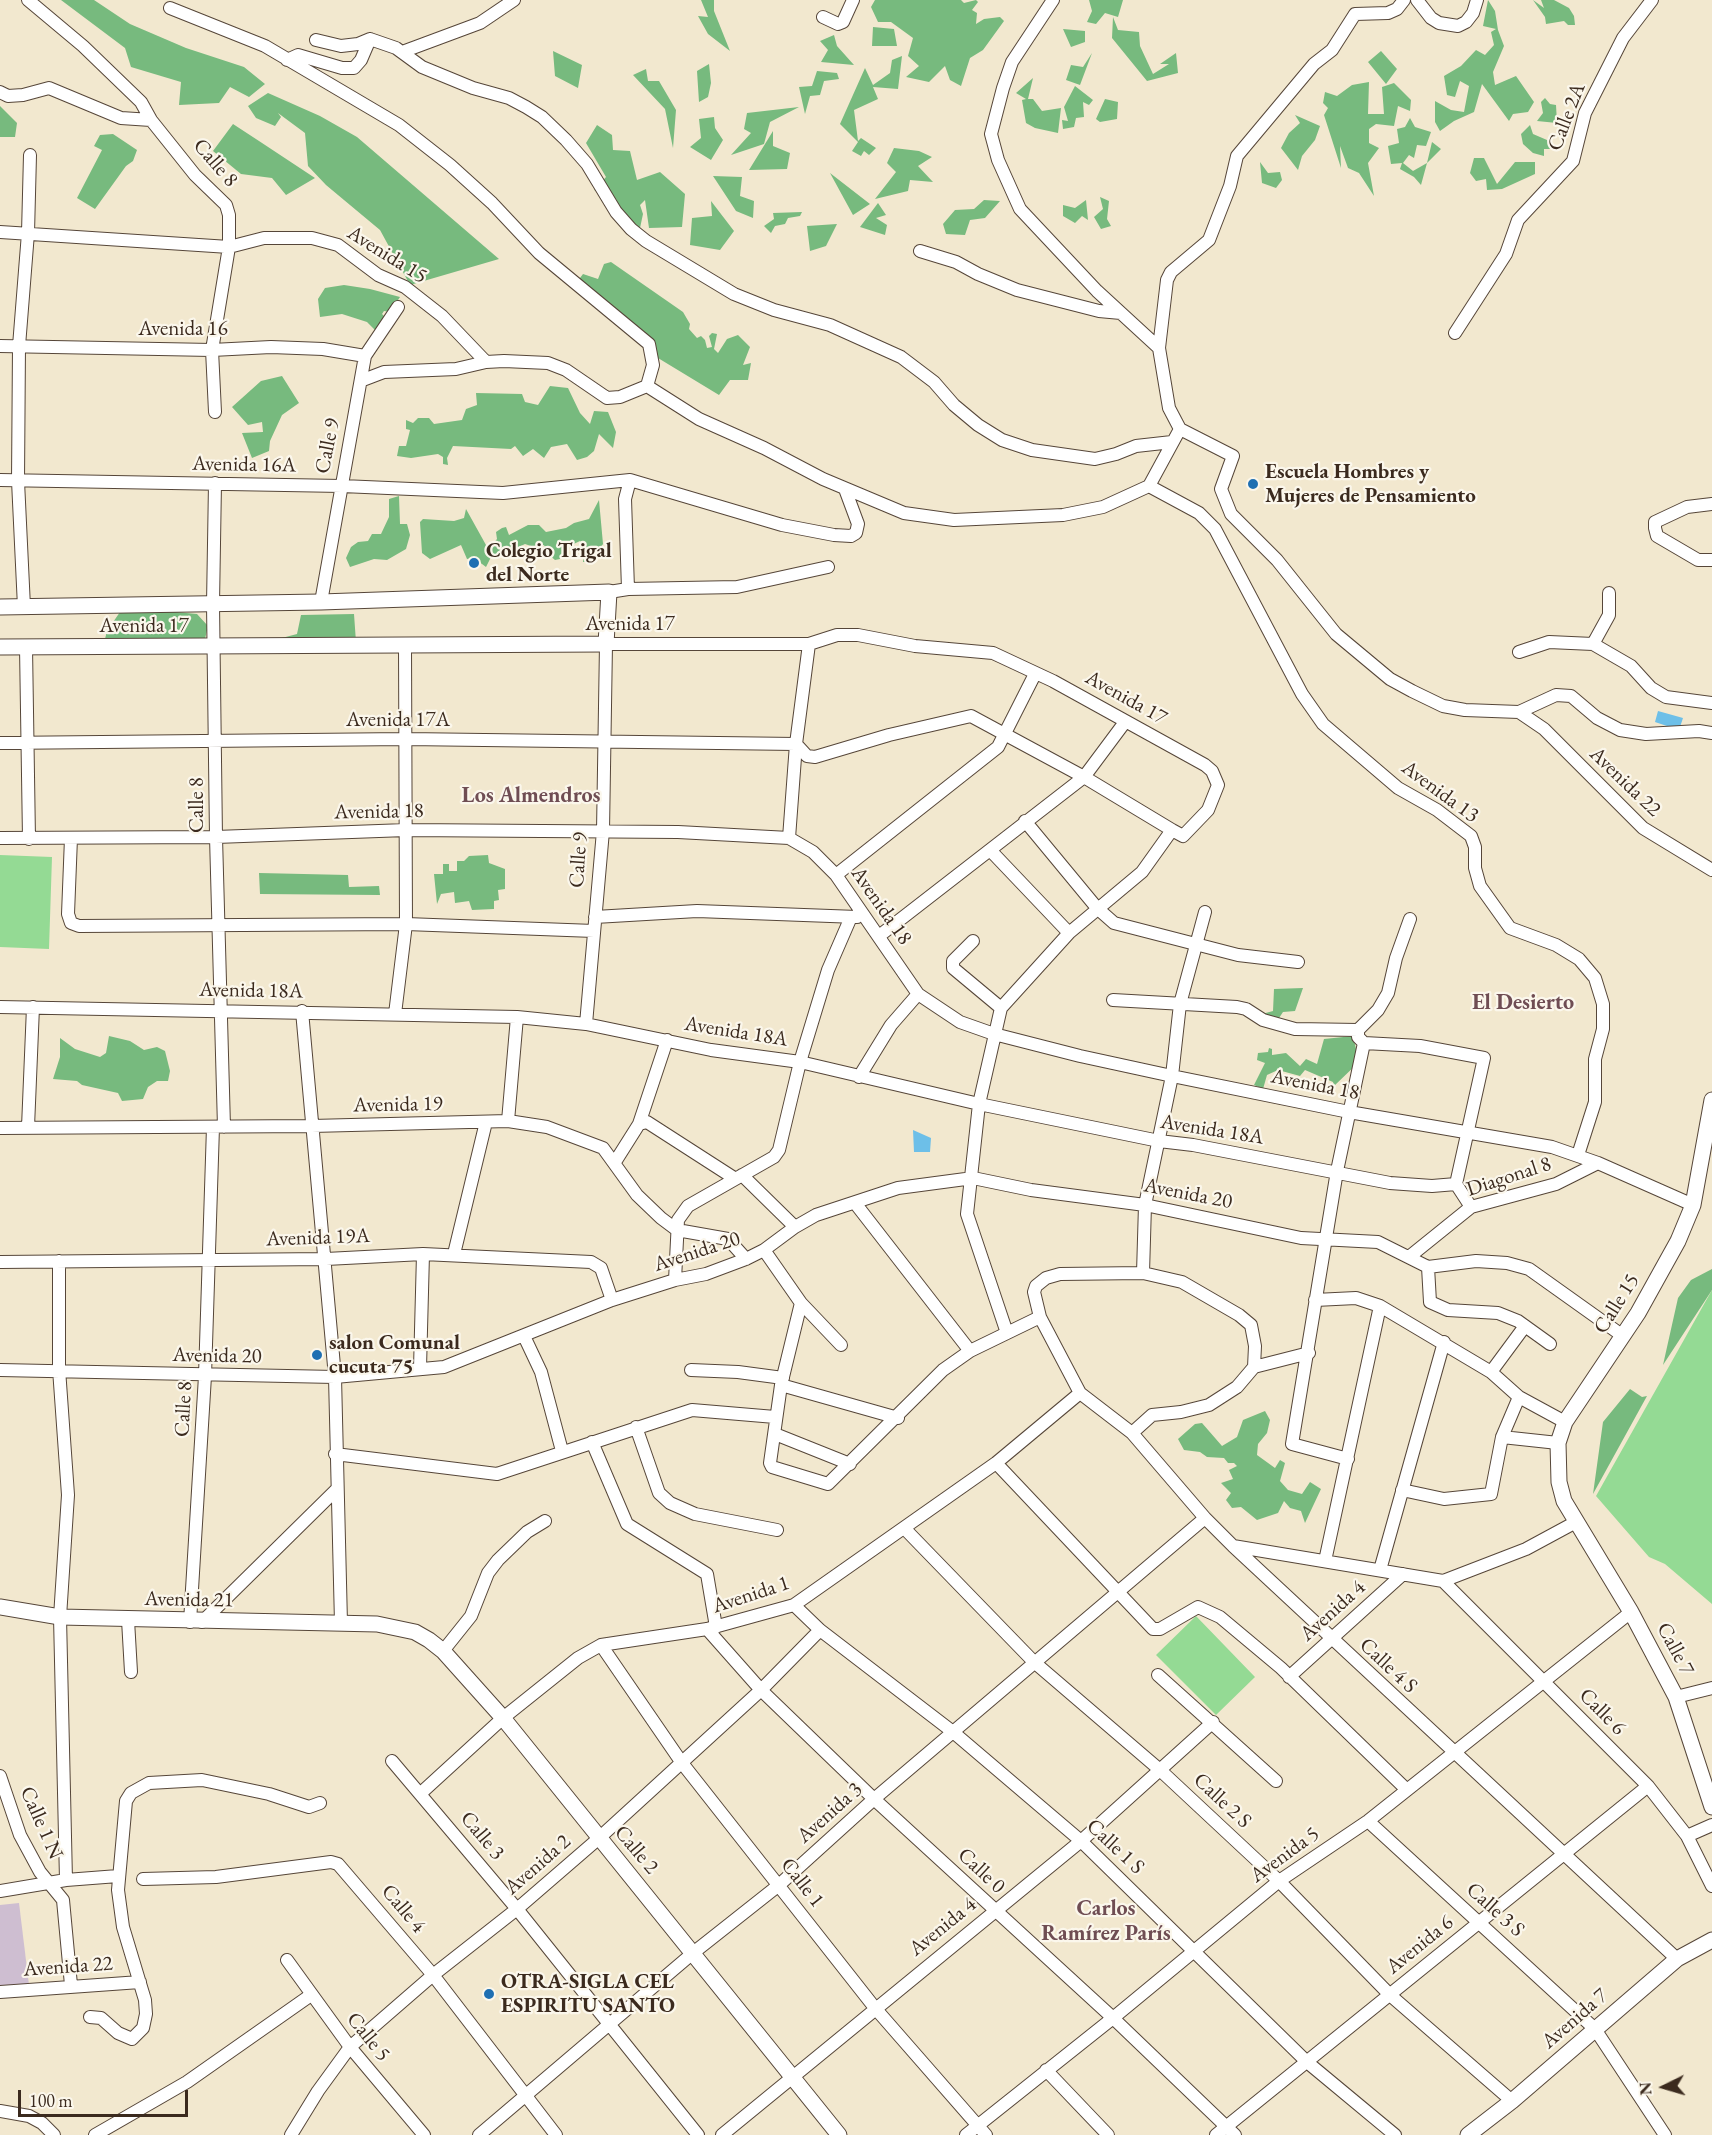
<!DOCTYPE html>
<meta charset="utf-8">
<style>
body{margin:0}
#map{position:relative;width:1712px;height:2135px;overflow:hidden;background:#f2e8cf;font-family:"EB Garamond",serif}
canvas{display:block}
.north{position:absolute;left:1634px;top:2057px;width:60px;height:60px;-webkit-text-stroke:4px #fbf7ec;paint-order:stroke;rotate:265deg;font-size:16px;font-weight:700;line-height:24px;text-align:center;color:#3b2a1e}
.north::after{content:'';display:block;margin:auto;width:21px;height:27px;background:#3b2a1e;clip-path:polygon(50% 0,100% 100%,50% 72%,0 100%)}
.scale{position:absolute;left:18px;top:2090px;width:170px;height:27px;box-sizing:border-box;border:3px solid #3b2a1e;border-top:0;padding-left:8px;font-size:18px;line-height:21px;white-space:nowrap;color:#3b2a1e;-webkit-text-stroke:4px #fbf7ec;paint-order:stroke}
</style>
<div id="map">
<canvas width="1712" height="2135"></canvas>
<div class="north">N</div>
<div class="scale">100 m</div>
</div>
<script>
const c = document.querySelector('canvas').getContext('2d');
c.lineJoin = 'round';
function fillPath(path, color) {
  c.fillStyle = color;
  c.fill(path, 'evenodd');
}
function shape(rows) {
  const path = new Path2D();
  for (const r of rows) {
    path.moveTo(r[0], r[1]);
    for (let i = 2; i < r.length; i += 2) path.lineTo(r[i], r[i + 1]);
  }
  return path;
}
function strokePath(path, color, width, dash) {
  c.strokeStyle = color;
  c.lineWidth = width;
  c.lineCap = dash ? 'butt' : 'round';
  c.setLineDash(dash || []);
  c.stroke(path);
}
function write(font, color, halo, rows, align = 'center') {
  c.font = font + ' "EB Garamond",serif';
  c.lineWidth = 4.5;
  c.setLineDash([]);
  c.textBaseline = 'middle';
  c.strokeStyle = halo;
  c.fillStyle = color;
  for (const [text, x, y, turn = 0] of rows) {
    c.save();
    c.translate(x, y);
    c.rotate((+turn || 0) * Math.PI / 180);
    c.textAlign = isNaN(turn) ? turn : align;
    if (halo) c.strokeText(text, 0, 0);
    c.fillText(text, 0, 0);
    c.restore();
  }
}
fillPath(shape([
 [19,1903,29,1985,0,1988,0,1905]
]), '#cebed1');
fillPath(shape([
 [0,855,52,857,49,949,0,947],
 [1712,1290,1712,1604,1665,1564,1649,1557,1596,1496],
 [1196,1616,1255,1677,1216,1715,1156,1655]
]), '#94da94');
fillPath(shape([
 [61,0,94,0,130,24,186,48,244,67,265,84,249,97,230,87,219,103,179,105,181,82,131,67,125,48],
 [701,0,714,0,714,11,730,51,708,34,698,16,708,17],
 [875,0,961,0,964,3,976,0,978,2,972,10,977,13,976,24,984,19,1000,17,1004,21,983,50,970,58,961,86,950,80,945,66,929,82,906,77,919,66,908,56,913,38,891,22,878,22,871,7],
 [1089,0,1123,0,1118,17,1105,13,1096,24,1087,22,1092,11],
 [1488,0,1495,11,1498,30,1504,46,1493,72,1495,85,1516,76,1534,102,1528,112,1513,114,1509,121,1482,84,1474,112,1454,121,1440,131,1435,122,1435,101,1451,110,1464,112,1469,86,1460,81,1455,97,1447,95,1444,76,1461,66,1476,50,1485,55,1494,45,1491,32,1496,29,1483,26],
 [1533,0,1544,8,1541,0,1554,0,1569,8,1574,16,1575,25,1568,25,1564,21,1546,24,1545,17],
 [1113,17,1118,30,1139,32,1140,46,1153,74,1169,64,1160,64,1176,53,1178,73,1147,81,1112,38],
 [873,27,894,29,897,46,872,46],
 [1063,29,1085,31,1085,42,1071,47],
 [834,35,837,46,854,65,821,62,828,50,820,41],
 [553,51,582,65,578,88,555,76],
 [1381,51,1397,69,1386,84,1368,62],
 [1092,53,1080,85,1066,80,1071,65,1083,67],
 [902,56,898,89,873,87,878,99,854,110,858,141,861,138,876,148,869,155,864,151,861,156,852,151,858,142,840,124,865,68,873,85,890,73,892,60],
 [709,64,711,83,708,97,699,102,697,71],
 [646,69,648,81,659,81,676,110,673,148,665,109,633,75],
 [817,71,837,73,839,79,824,81,820,95,810,96,805,114,799,87,812,86],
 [1033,78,1028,99,1033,99,1042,111,1061,108,1058,133,1035,128,1026,123,1022,100,1026,99,1016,93],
 [1369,82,1368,114,1384,114,1382,87,1394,83,1411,100,1410,111,1398,106,1394,126,1376,124,1369,129,1369,143,1379,148,1368,163,1374,196,1359,173,1348,168,1340,146,1341,168,1324,115,1328,108,1323,103,1325,92,1337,96,1352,85],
 [1075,86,1093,100,1089,105,1083,102,1084,117,1076,118,1074,127,1063,129,1062,120,1068,121,1064,107],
 [268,93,320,116,357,137,499,259,410,285,380,230,326,185,308,166,305,133,278,113,281,117,275,126,256,118,248,106],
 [1545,98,1550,104,1556,105,1557,123,1537,121,1543,113,1541,102],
 [1105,99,1118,102,1117,119,1100,122,1096,119],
 [0,106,17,123,15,137,0,137],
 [799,107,770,122,764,144,731,155,751,133,744,129,747,113],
 [1295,115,1320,126,1315,140,1302,156,1298,170,1281,148,1289,133,1300,123],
 [714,117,715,128,723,140,711,160,690,147,701,138,699,119],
 [1410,118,1415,127,1431,132,1426,146,1417,145,1414,158,1409,155,1403,163,1413,171,1427,163,1432,142,1441,149,1427,163,1421,185,1414,177,1400,169,1402,163,1391,164,1388,146,1399,143,1397,129,1405,127],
 [233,124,259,141,315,178,286,195,272,178,241,174,213,151],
 [597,125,612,135,613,150,630,151,637,180,660,172,685,194,682,227,649,228,645,200,640,205,643,214,640,228,624,223,616,199,594,190,606,177,586,143],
 [1530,125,1533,134,1547,140,1551,149,1544,149,1544,156,1533,153,1523,144,1521,134],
 [773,131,773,146,790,153,787,169,749,170],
 [113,134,137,150,133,161,126,166,95,209,77,198,102,150,94,146,100,135],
 [894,148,919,151,932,157,918,166,933,182,910,180,908,191,875,199,896,172,887,163],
 [1474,158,1484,158,1497,184,1515,162,1535,162,1535,174,1502,189,1487,190,1486,179,1476,181,1470,173],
 [1260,162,1268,173,1280,172,1282,180,1276,188,1262,183],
 [830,173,870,204,853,215],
 [713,176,742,177,740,196,754,201,753,218,736,211],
 [1100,197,1109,201,1107,219,1111,226,1101,229,1094,217,1103,209],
 [984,200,1000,201,985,218,970,220,965,235,946,234,943,224,955,210,974,209],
 [1086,200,1088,220,1082,216,1075,223,1063,216,1063,205,1075,208],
 [711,201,734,231,720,250,690,245,692,218,712,216],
 [878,203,886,215,876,218,887,225,885,235,860,227],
 [802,212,800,216,788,218,785,224,775,226,771,233,764,226,774,219,773,213],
 [837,224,826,246,810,251,807,226],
 [611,262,683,312,690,324,689,329,697,338,701,336,705,340,707,348,712,347,709,336,712,333,717,334,714,349,718,353,727,339,738,335,750,347,743,365,751,363,748,380,730,380,719,395,658,358,577,282,583,274,598,279,604,264],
 [344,285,370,289,400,297,390,312,384,311,382,314,385,317,376,331,367,322,342,314,320,317,318,299,325,288],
 [282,376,299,403,282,415,270,441,269,451,252,458,242,433,263,432,262,422,248,425,232,407,261,381],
 [550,386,568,388,580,413,590,424,594,411,608,412,616,432,613,448,599,434,594,451,587,457,577,460,567,444,551,447,544,458,533,449,523,456,515,446,511,449,453,446,447,458,448,465,443,464,443,457,438,454,411,458,397,456,399,446,406,446,410,430,406,429,406,420,413,423,418,418,429,418,434,424,462,420,466,409,477,405,476,393,522,394,525,402,538,405],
 [399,496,400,524,407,524,410,535,406,549,387,560,374,559,350,567,346,558,351,547,358,542,368,541,372,534,381,534,389,517,389,499],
 [599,500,603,544,591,562,583,562,585,550,580,541,563,549,560,559,555,560,548,554,544,545,534,547,525,544,502,555,492,555,486,567,474,558,467,559,461,545,430,559,422,553,420,522,423,519,454,521,464,518,466,509,491,554,491,546,497,539,496,532,502,528,506,527,509,535,528,525,539,525,546,532,566,528,574,523,589,519],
 [165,611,197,614,208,626,205,639,104,643,107,631,120,612],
 [354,614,356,642,278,639,297,634,301,615],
 [488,855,489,863,505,869,505,889,498,890,499,900,494,901,494,909,472,910,469,901,455,903,454,892,441,894,437,904,434,874,443,874,443,864,449,864,449,871,457,871,457,861,464,861,469,856],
 [259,873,348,875,349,887,379,886,380,895,260,894],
 [1303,988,1295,1011,1283,1012,1277,1021,1262,1014,1273,1011,1274,989],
 [109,1036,130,1041,144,1050,157,1047,165,1051,170,1071,168,1081,157,1081,148,1087,143,1099,122,1101,118,1093,82,1085,77,1081,53,1079,60,1057,60,1038,75,1049,100,1057,106,1053],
 [1353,1036,1359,1062,1334,1086,1333,1082,1305,1070,1300,1076,1278,1070,1267,1075,1263,1089,1254,1085,1265,1063,1257,1060,1258,1053,1268,1052,1269,1048,1272,1049,1272,1055,1286,1053,1300,1066,1306,1059,1317,1064,1324,1039],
 [1712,1269,1712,1290,1663,1365,1678,1298,1691,1280],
 [1630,1389,1642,1397,1647,1396,1593,1494,1603,1422],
 [1265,1411,1270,1420,1267,1433,1258,1444,1257,1455,1275,1468,1280,1460,1285,1463,1280,1481,1288,1490,1302,1494,1310,1482,1321,1489,1305,1523,1301,1511,1290,1508,1284,1501,1278,1513,1257,1520,1241,1507,1232,1508,1226,1500,1231,1493,1221,1483,1233,1479,1229,1470,1237,1466,1234,1463,1228,1463,1224,1458,1207,1457,1200,1452,1184,1450,1178,1439,1195,1424,1202,1423,1222,1446,1237,1437,1243,1420]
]), '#77ba7e');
fillPath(shape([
 [1658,711,1683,718,1679,730,1655,722],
 [913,1130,931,1138,930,1152,914,1152]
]), '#6dbfe8');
const minor = shape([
 [28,0,83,46,141,102,151,120,195,175,226,205,229,215,229,247,212,350,215,412],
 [1053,0,1012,62,1003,88,991,134,998,160,1020,209,1097,291,1159,348],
 [1417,0,1431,18,1439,23,1458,26,1466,22,1473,13,1477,0],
 [170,8,265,46,399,125,450,165,492,203,539,253,649,344,653,365,647,386],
 [823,17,838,24,843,22,853,0],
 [316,40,341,46,358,44,370,39,396,48,422,67,473,88,509,98,526,107,542,117,566,140,587,164,616,212,631,229,646,241,734,294,774,310,830,325,901,357,934,382,954,405,978,425,1002,440,1032,450,1095,459,1116,454,1136,446,1172,442],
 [402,52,480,23,514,0],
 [287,60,298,55,342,68,354,68,361,60,370,39],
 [0,92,8,96,23,95,49,88,121,118,151,120],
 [0,232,229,247,264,238,312,238,338,245,378,275,405,287,442,316,486,362],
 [920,251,956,262,978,274,1017,290,1099,311,1121,313],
 [1455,333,1506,254,1518,220,1573,161,1585,113,1623,38,1652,0],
 [0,346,212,350,271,347,323,349,365,356],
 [363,380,384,372,456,369,486,362,504,361,548,363,566,370,607,398,620,397,647,386],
 [647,386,699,419,764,448,823,479,904,513,954,520,1063,515,1103,507,1149,486,1180,429,1169,408,1159,348,1167,280,1171,272,1209,240,1230,186,1237,156,1314,64,1332,50,1355,14,1388,13,1397,9,1404,0],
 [1180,429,1233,456,1221,489,1231,514,1277,560,1336,634,1390,679,1412,691,1443,706,1465,710,1519,712,1556,695,1571,696,1597,718,1620,730,1646,734,1699,731,1712,733],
 [0,480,342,486,503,493,630,480,782,525,834,535,851,536,856,533,858,524,845,489],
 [215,483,213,604,216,837,224,1127],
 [1149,486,1199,513,1215,529,1302,694,1323,724,1398,788,1437,810,1471,836,1475,847,1475,868,1480,886,1510,928,1556,945,1579,959,1595,978,1603,1004,1603,1029,1595,1059,1595,1102,1578,1155],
 [1712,504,1687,507,1655,522,1655,528,1657,536,1698,560,1712,560],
 [628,589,625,499,630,480],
 [609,592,628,589,737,587,828,567],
 [321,602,365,356,398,307],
 [24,607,18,481,19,346,28,233,30,155],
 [1593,644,1609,615,1609,593],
 [26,647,29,839],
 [1519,652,1549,642,1593,644,1631,666,1651,688,1666,697,1712,703],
 [1519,712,1544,729,1643,828,1712,870],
 [0,743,406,739,796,744],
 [796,744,807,756,815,757,889,735,971,716,1084,777,1172,830],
 [1025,821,1097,908,1114,923,1238,955,1298,962],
 [0,838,216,837,406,830,678,832,789,838,813,852,836,875,918,994,960,1022,994,1034,1080,1056,1172,1076,1349,1112,1552,1147,1598,1163,1693,1205],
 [71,838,68,914,71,923,79,926,406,924,594,931],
 [789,838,796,744,809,644],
 [990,850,1069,933],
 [836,875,998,747,1035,674],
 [595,917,697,911,857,917],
 [879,936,1084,777,1125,722],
 [973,941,953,961,953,968,1001,1008],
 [1113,1000,1237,1007,1246,1009,1263,1020,1295,1029,1358,1030],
 [0,1007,517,1017,586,1024,711,1050,800,1062,979,1104,1159,1141,1193,1145,1390,1183,1432,1186,1456,1184],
 [302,1011,335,1377,341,1623],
 [395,1014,406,924,405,645],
 [586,1024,603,831,606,644,809,644,837,635,858,635,915,646,993,653,1053,681,1205,765,1212,771,1218,785,1208,810,1183,836,1172,830,1142,872,1069,933,1001,1008,979,1104,967,1214,1007,1333],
 [1364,1043,1420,1046,1484,1058,1456,1184,1471,1207],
 [859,1077,891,1025,918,994],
 [508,1121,517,1017],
 [639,1124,667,1040],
 [28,1127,33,1007],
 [0,1128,312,1126,508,1121,547,1127,603,1148,637,1195,661,1218,677,1230,728,1239,746,1259],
 [615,1162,639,1124,647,1122,734,1178],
 [742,1175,795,1227],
 [855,1203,970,1351],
 [764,1250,801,1303,841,1345],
 [454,1254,486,1122],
 [1409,1257,1471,1207,1556,1184,1598,1163],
 [59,1261,59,1369,68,1495,60,1617,66,1880],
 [0,1262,326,1259,423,1254,591,1262,601,1268,612,1300],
 [1428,1267,1476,1261,1507,1263,1529,1269,1623,1336],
 [1428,1267,1430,1302,1448,1310,1498,1313,1518,1321,1550,1344],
 [1143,1273,1145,1205,1172,1076,1180,1004,1205,912],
 [675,1280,678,1220,688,1206,774,1157,779,1150,800,1062,828,970,851,917],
 [1315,1300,1356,1298,1380,1306,1491,1372,1519,1397,1565,1422],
 [801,1303,781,1385,770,1463,772,1467,828,1484,943,1370,970,1351,1040,1317],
 [524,1336,541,1372,562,1451],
 [1254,1367,1255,1346,1251,1325,1239,1315,1182,1282,1143,1273,1060,1274,1046,1278,1036,1286,1034,1292,1040,1317,1080,1393,1132,1433,1205,1518,1233,1546,1677,1959],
 [420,1368,423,1254],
 [0,1370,335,1377,444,1367,612,1300,675,1280,706,1274,746,1259,764,1250,795,1227,816,1215,898,1188,973,1178,1031,1190,1145,1205,1301,1238,1378,1242,1428,1267],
 [691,1370,738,1372,783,1378],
 [1491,1372,1525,1326],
 [781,1385,898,1418],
 [636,1427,659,1493,670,1503,695,1514,777,1530],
 [1132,1433,1152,1415,1181,1412,1209,1405,1237,1387,1254,1367,1309,1353],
 [775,1434,850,1464],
 [1502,1437,1558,1443],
 [592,1442,627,1524,707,1574,716,1627],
 [335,1454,497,1474,692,1410,775,1417],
 [1348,1459,1292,1444,1337,1171,1364,1043,1358,1037,1358,1030,1378,1010,1388,993,1396,958,1410,919],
 [996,1463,1153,1629,1160,1629,1198,1607,1220,1617,1281,1668,1407,1790],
 [1402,1490,1444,1499,1491,1494,1502,1437,1519,1397],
 [905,1529,1034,1662,1160,1770,1279,1881,1390,1995,1512,2101],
 [1233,1546,1443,1581,1526,1549,1576,1522],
 [1325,1561,1380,1306],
 [1380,1570,1444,1342],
 [1443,1581,1648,1786,1687,1836,1712,1886],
 [794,1605,820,1630,953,1732,1081,1841,1307,2062,1395,2135],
 [128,1620,131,1672],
 [190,1622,205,1376,213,1127],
 [202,1622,336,1490],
 [707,1629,761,1690,874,1799,1113,2018,1235,2135],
 [601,1645,682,1763,875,2008,986,2135],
 [443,1651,471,1616,488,1573,498,1560,527,1532,545,1521],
 [1158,1675,1276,1781],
 [1289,1677,1403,1574],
 [1676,1697,1712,1688],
 [392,1761,517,1909,698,2135],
 [0,1776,20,1835,40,1872,63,1900,71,1985],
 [421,1793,503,1718,578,1658,601,1645,707,1629,794,1605,996,1463,1080,1393],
 [1368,1821,1595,2029,1665,2135],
 [1687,1836,1712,1825],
 [143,1879,216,1877,331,1862,338,1864,433,1975,556,2135],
 [0,1891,66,1880,118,1876],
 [287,1960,350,2047,424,2135],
 [0,1992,140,1982],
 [90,2017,101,2018,118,2033,132,2039,143,2028,146,2014,145,2000,123,1927,118,1890,126,1801,131,1793,149,1783,202,1780,269,1794,309,1807,320,1803],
 [1046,2070,1108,2135],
 [0,2111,29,2116,42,2123,54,2135],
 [95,2135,187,2082,311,1995],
 [291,2135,318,2091,350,2047,433,1975,517,1909,598,1839,761,1690,820,1630],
 [479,2135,693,1953,779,1885,874,1799,1205,1518],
 [722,2135,1081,1841,1213,1722],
 [966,2135,1113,2018,1279,1881,1368,1821,1631,1612],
 [1216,2135,1648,1786]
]);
const major = shape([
 [0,607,321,602,609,592,606,644,0,647],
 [1712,1100,1693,1205,1678,1241,1638,1313,1565,1422,1558,1443,1559,1482,1564,1501,1631,1612,1676,1697,1712,1807],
 [0,1607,60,1617,377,1624,415,1632,429,1640,443,1651,503,1718,839,2135],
 [1468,2135,1512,2101,1677,1959,1712,1940]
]);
strokePath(minor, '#564639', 14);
strokePath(major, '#564639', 17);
strokePath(minor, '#fff', 12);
strokePath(major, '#fff', 15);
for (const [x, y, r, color] of [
 [1253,484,6,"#1f6fb2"],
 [474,563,6,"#1f6fb2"],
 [317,1355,6,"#1f6fb2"],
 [489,1994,6,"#1f6fb2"]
]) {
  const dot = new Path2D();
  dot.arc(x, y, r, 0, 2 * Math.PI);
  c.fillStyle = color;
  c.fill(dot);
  strokePath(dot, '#fbf7ec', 2);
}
write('21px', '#3b2a1e', '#fbf7ec', [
 ["Calle 2A",1567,117,-69],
 ["Calle 8",215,163,49],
 ["Avenida 15",387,255,32],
 ["Avenida 16",183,329],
 ["Calle 9",328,446,-79],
 ["Avenida 16A",244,465,1],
 ["Avenida 17",630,624],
 ["Avenida 17",144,626],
 ["Avenida 17",1126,698,29],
 ["Avenida 17A",398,720],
 ["Avenida 22",1625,782,44],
 ["Avenida 13",1440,792,36],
 ["Calle 8",197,805,-90],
 ["Avenida 18",379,812,-1],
 ["Calle 9",579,860,-86],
 ["Avenida 18",881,906,55],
 ["Avenida 18A",251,991,1],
 ["Avenida 18A",736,1032,9],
 ["Avenida 18",1315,1085,11],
 ["Avenida 19",398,1105,-1],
 ["Avenida 18A",1212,1130,9],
 ["Diagonal 8",1509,1177,-18],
 ["Avenida 20",1188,1194,11],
 ["Avenida 19A",318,1238,-2],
 ["Avenida 20",697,1252,-18],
 ["Calle 15",1617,1304,-58],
 ["Avenida 20",217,1356,1],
 ["Calle 8",184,1409,-87],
 ["Avenida 1",751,1595,-18],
 ["Avenida 21",189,1600,1],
 ["Avenida 4",1333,1611,-42],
 ["Calle 7",1675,1649,62],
 ["Calle 4 S",1388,1666,43],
 ["Calle 6",1602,1712,45],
 ["Calle 2 S",1222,1801,43],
 ["Avenida 3",830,1813,-42],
 ["Calle 1 N",41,1823,66],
 ["Calle 3",482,1836,50],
 ["Calle 1 S",1115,1847,43],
 ["Calle 2",636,1850,50],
 ["Avenida 5",1285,1855,-36],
 ["Avenida 2",538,1865,-41],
 ["Calle 0",981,1871,43],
 ["Calle 1",802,1883,52],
 ["Calle 4",403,1909,50],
 ["Calle 3 S",1495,1910,42],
 ["Avenida 4",943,1927,-39],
 ["Avenida 6",1420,1945,-39],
 ["Avenida 22",68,1967,-4],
 ["Avenida 7",1575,2019,-41],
 ["Calle 5",368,2037,51]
]);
write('bold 21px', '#3b2a1e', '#fbf7ec', [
 ["Escuela Hombres y",1265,472],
 ["Mujeres de Pensamiento",1265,496],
 ["Colegio Trigal",486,551],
 ["del Norte",486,575],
 ["salon Comunal",329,1343],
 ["cucuta 75",329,1367],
 ["OTRA-SIGLA CEL",501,1982],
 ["ESPIRITU SANTO",501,2006]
], 'left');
write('bold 22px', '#6f4d53', '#fbf7ec', [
 ["Los Almendros",531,796],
 ["El Desierto",1523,1003],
 ["Carlos",1106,1909],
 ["Ramírez París",1106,1934]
]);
</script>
